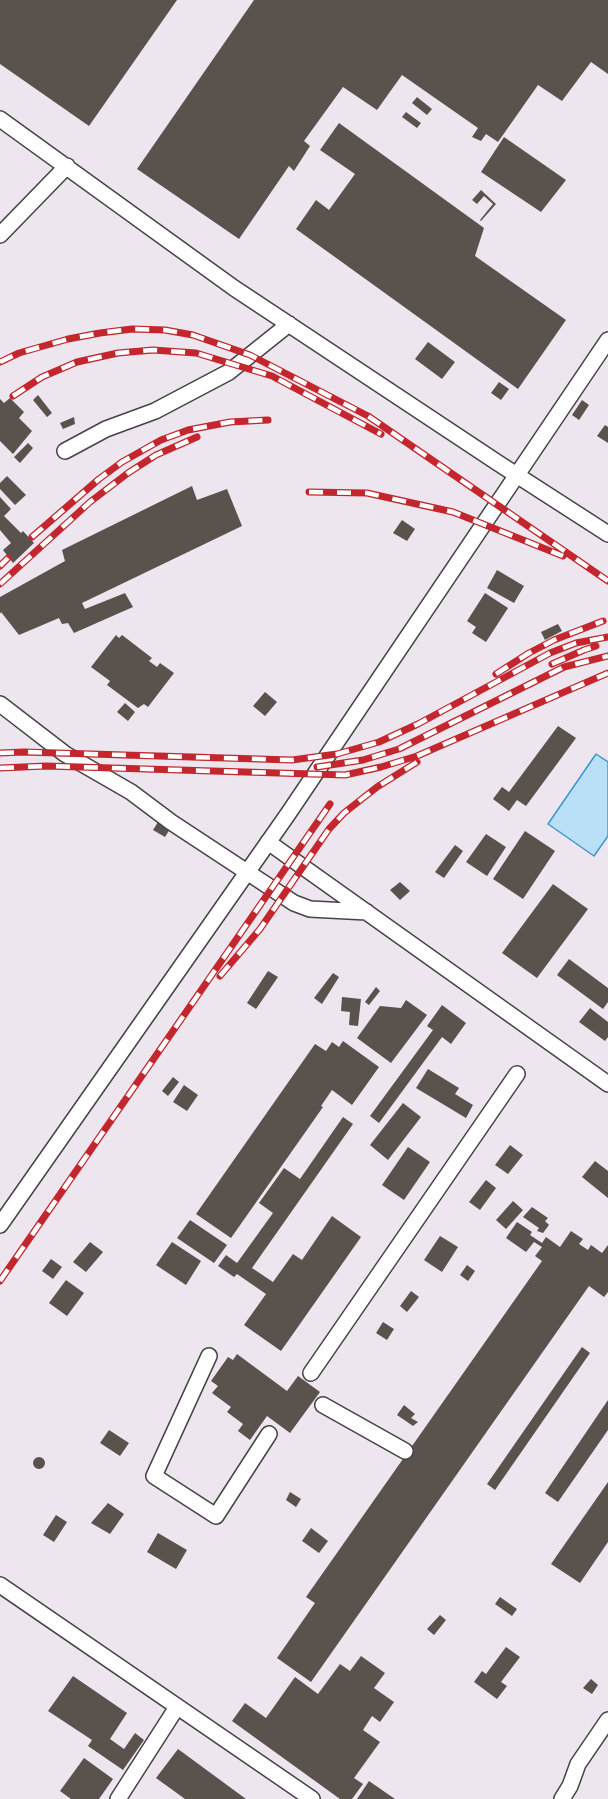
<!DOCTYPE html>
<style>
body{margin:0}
canvas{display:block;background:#fffdf5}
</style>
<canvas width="608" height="1799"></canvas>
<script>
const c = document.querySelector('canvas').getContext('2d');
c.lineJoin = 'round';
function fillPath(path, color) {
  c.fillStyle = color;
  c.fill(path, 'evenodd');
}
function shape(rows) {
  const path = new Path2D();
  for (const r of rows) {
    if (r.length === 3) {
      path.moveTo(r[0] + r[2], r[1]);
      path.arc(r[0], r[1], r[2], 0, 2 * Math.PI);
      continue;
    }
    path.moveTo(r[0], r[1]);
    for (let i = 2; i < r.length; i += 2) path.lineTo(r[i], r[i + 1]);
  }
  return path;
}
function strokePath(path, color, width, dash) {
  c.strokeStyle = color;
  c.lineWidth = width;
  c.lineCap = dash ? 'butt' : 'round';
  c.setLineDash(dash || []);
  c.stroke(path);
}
fillPath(shape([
 [0,0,608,0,608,1799,0,1799]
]), '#eee6ef');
const water = shape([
 [596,754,608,762,608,836,594,856,548,824,596,754]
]);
fillPath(water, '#b9e0f7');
strokePath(water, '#3f96cf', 1.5);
fillPath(shape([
 [0,0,177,0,89,126,0,64],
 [254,0,608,0,608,74,591,62,562,101,538,85,498,142,486,134,481,141,472,137,478,128,402,75,377,110,343,87,304,141,310,146,294,171,289,166,239,239,137,169],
 [417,97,432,109,427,115,412,103],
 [406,112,421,123,417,128,402,117],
 [339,123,484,228,475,256,566,320,518,389,296,229,316,200,329,210,355,174,320,150],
 [504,137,566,180,541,212,481,172],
 [481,190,496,204,481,221,480,220,493,204,484,196,477,204,472,200],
 [428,342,455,362,442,379,415,359],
 [499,382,509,389,501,400,491,393],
 [38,395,52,413,47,417,33,400],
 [10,398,24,412,19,418,32,431,13,454,0,441,0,399,4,403],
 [582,400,589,405,579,420,572,415],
 [74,417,75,424,63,429,60,423],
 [605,425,608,427,608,443,597,436],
 [28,443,33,448,20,463,14,457],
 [7,476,26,495,15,505,0,489,0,483],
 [192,486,197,500,227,489,242,526,82,603,85,609,125,593,133,607,74,633,68,623,62,624,59,618,19,635,1,612,0,614,0,597,65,561,62,550],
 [0,497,11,509,4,516,21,533,23,531,34,543,13,563,3,550,11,543,0,530],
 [402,520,415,529,407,541,393,533],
 [497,570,524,586,514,603,487,588],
 [485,593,508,608,486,642,472,633,476,627,467,621],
 [558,624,562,631,545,640,541,632],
 [116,635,119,638,122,635,152,658,149,661,157,667,160,663,174,673,148,707,144,704,138,708,107,685,110,681,91,667],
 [265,692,277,702,265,716,253,706],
 [125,703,135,712,128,721,117,712],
 [558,726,576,738,526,806,517,800,509,811,493,799,502,787,509,792],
 [158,822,170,829,165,837,153,830],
 [525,831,555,851,523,899,493,879],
 [486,834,506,847,487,876,466,862],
 [455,845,463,851,444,878,435,872],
 [400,882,410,891,400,900,390,890],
 [553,884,588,909,537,978,502,953],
 [569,959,608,988,608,1002,603,1009,557,975],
 [268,971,278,977,256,1009,247,1003],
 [333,973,339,977,322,1004,314,998],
 [376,987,380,991,369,1005,365,1002],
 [342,997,361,999,358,1026,349,1025,350,1012,341,1011],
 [406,1000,427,1015,391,1063,357,1038,380,1006,401,1008],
 [442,1005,466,1023,451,1044,442,1037,379,1123,370,1116,433,1030,427,1026],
 [590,1008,608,1022,608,1037,605,1041,579,1022],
 [343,1041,379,1067,352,1105,332,1090,321,1106,323,1107,231,1238,196,1214,315,1044,326,1051,332,1042,339,1047],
 [428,1069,459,1088,455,1094,473,1105,466,1118,416,1088],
 [173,1077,179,1082,168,1096,162,1091],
 [184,1085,198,1095,187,1111,173,1102],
 [403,1103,421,1117,388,1160,370,1145],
 [343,1117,353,1124,252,1268,273,1282,293,1254,302,1260,332,1216,361,1237,281,1351,244,1325,266,1294,237,1274,234,1277,218,1266,226,1255,237,1263,273,1213,259,1203,284,1168,300,1179],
 [510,1145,523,1155,508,1174,495,1165],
 [408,1147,430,1162,404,1200,382,1185],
 [595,1161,608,1171,608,1198,582,1177],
 [486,1180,496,1188,480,1210,469,1202],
 [513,1201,523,1210,506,1229,496,1220],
 [532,1207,548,1218,545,1221,549,1225,543,1233,537,1231,539,1228,523,1217],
 [190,1220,227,1245,214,1263,177,1238],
 [517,1222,532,1232,530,1235,542,1243,546,1237,560,1247,571,1231,583,1239,579,1244,588,1250,591,1245,602,1253,608,1245,608,1292,604,1297,589,1286,311,1682,277,1658,315,1603,306,1597,542,1261,535,1256,542,1247,534,1242,526,1252,506,1238],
 [440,1236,458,1247,442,1272,424,1260],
 [90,1242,103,1252,86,1272,73,1262],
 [172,1242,201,1261,186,1285,156,1265],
 [51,1259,62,1267,53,1279,42,1271],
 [467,1265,475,1271,468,1281,460,1275],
 [66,1280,84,1293,67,1316,49,1303],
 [411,1291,419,1297,407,1312,400,1306],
 [383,1322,394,1329,387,1340,376,1333],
 [582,1347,590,1353,495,1490,487,1484],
 [237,1354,287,1391,298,1376,320,1392,290,1433,267,1416,250,1440,238,1431,243,1424,227,1412,231,1407,212,1393,218,1386,211,1381,228,1357,233,1360],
 [608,1400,608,1430,558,1502,545,1493],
 [404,1405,415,1414,411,1418,418,1422,413,1426,397,1415],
 [109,1430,129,1443,120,1456,100,1443],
 [39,1463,6],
 [608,1482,608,1542,580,1583,551,1564],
 [290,1492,301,1499,296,1507,286,1500],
 [108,1503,124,1514,110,1534,91,1523],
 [56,1515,67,1522,54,1542,43,1535],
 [311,1528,328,1541,319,1553,302,1541],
 [158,1533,187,1550,176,1569,147,1552],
 [500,1597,517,1609,512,1616,495,1604],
 [440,1615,446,1620,434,1635,427,1629],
 [506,1647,520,1657,501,1682,507,1686,497,1699,474,1682,482,1671,486,1674],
 [361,1656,385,1673,374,1688,394,1702,380,1722,372,1716,363,1730,380,1742,354,1778,363,1784,352,1799,340,1799,232,1721,245,1703,266,1718,295,1677,318,1694,340,1664,350,1671],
 [73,1676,127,1713,110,1739,124,1749,135,1733,144,1740,123,1770,88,1746,92,1740,48,1711],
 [591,1679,598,1685,592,1694,583,1688],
 [178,1749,246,1799,185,1799,156,1778],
 [84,1758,113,1779,99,1799,71,1799,60,1791],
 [369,1781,395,1799,357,1799]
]), '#5a524d');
const minor = shape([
 [0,119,234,288,498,463,608,534],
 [0,235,67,166],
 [65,451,106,429,155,411,229,372,289,324],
 [0,704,65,754,131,792,171,822,294,903,310,909,367,912],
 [268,842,608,1084],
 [0,1225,288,814,608,340],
 [209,1356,154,1476,216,1516,269,1434],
 [311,1373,517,1074],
 [323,1405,405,1451],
 [0,1585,312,1799],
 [118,1799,177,1707],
 [562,1799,570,1786,578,1764,608,1720]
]);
strokePath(minor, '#444', 18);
strokePath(minor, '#fff', 15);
const rail = shape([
 [0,362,19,353,68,339,100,333,132,329,165,330,193,335,250,355,368,416,608,581],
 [13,396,42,377,77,362,118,353,153,350,196,353,272,376,381,434],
 [309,492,367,493,453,512,563,556],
 [32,537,99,479,122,462,161,440,188,430,230,422,268,420],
 [0,566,8,558],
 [0,584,90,502,128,473,156,455,197,437],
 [552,664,584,650,596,646],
 [496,674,529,653,554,640,603,621],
 [0,753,24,752,292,760,337,754,379,742,418,724,550,653,576,643,608,637],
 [317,767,363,760,399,749,564,667,608,656],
 [0,768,46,766,345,775,381,767,417,756,608,673],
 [220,976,260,929,329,829,344,813,377,787,417,762],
 [0,1281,330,804]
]);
strokePath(rail, '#c4262e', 7);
strokePath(rail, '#fff', 4.5, [14]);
</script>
